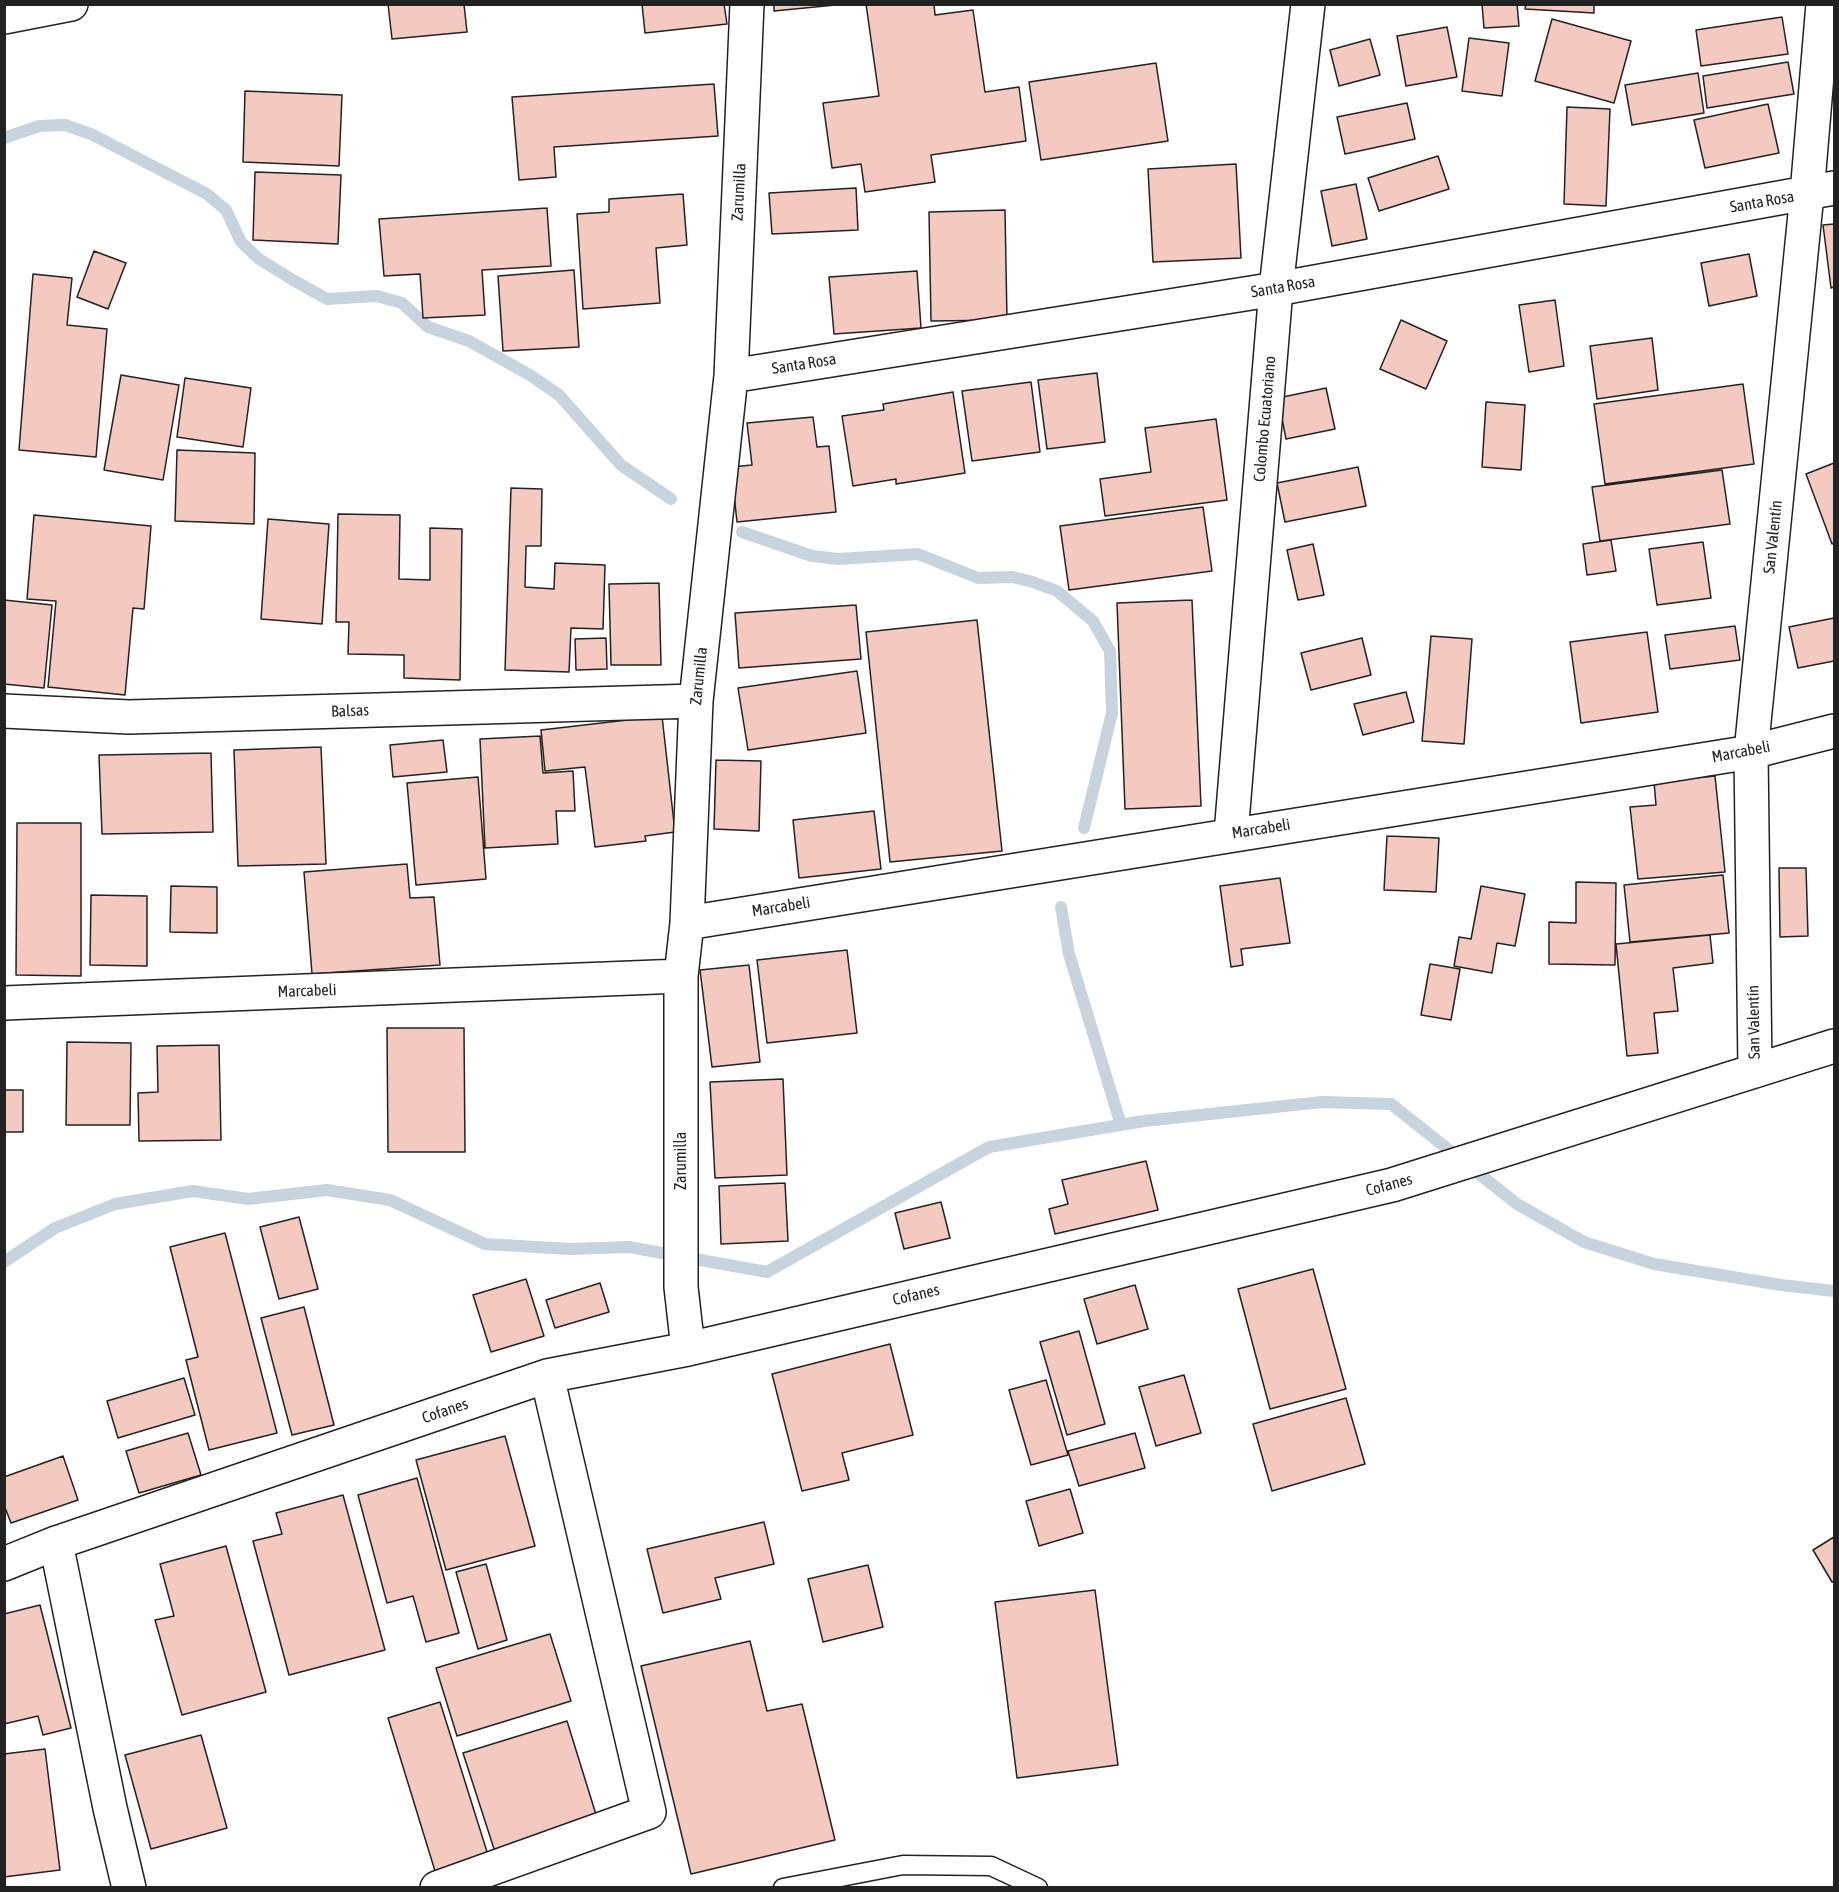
<!DOCTYPE html>
<meta charset="utf-8">
<style>
body{margin:0}
#map{position:relative;width:1839px;height:1892px;overflow:hidden;background:#fff;font-family:"Asap Condensed",sans-serif}
canvas{display:block}
.frame{position:absolute;inset:0;border:6px solid #222;pointer-events:none}
</style>
<div id="map">
<canvas width="1839" height="1892"></canvas>
<div class="frame"></div>
</div>
<script>
const c = document.querySelector('canvas').getContext('2d');
c.lineJoin = 'round';
function shape(rows) {
  const path = new Path2D();
  for (const r of rows) {
    path.moveTo(r[0], r[1]);
    for (let i = 2; i < r.length; i += 2) path.lineTo(r[i], r[i + 1]);
  }
  return path;
}
function strokePath(path, color, width, dash) {
  c.strokeStyle = color;
  c.lineWidth = width;
  c.lineCap = dash ? 'butt' : 'round';
  c.setLineDash(dash || []);
  c.stroke(path);
}
function fillPath(path, color) {
  c.fillStyle = color;
  c.fill(path, 'evenodd');
}
function write(font, color, halo, rows, align = 'center') {
  c.font = font + ' "Asap Condensed",sans-serif';
  c.lineWidth = 4.5;
  c.setLineDash([]);
  c.textBaseline = 'middle';
  c.strokeStyle = halo;
  c.fillStyle = color;
  for (const [text, x, y, turn = 0] of rows) {
    c.save();
    c.translate(x, y);
    c.rotate((+turn || 0) * Math.PI / 180);
    c.textAlign = isNaN(turn) ? turn : align;
    if (halo) c.strokeText(text, 0, 0);
    c.fillText(text, 0, 0);
    c.restore();
  }
}
strokePath(shape([
 [4,138,39,126,65,125,91,134,207,194,226,210,241,242,259,259,293,280,327,299,377,296,402,303,428,327,469,341,530,375,559,395,621,465,671,499],
 [742,532,812,556,838,559,918,554,978,578,1013,577,1033,582,1057,591,1093,621,1110,651,1112,713,1084,828],
 [1061,907,1069,954,1121,1125],
 [4,1262,55,1228,115,1204,193,1191,248,1199,327,1190,390,1200,485,1244,570,1249,629,1247,767,1272,989,1147,1144,1121,1322,1102,1391,1104,1517,1204,1584,1242,1654,1264,1781,1285,1834,1291]
]), '#c7d3dd', 12);
const building = shape([
 [388,4,464,4,467,32,392,39,388,4],
 [642,4,724,4,727,24,645,33,642,4],
 [774,4,846,4,774,11,774,4],
 [866,4,934,4,935,15,973,10,985,92,1019,87,1026,141,931,155,935,182,865,192,861,164,832,168,823,103,879,96,866,4],
 [1482,4,1517,4,1519,26,1484,28,1482,4],
 [1526,4,1594,4,1594,13,1525,9,1526,4],
 [1782,17,1788,54,1701,66,1696,30,1782,17],
 [1552,19,1631,41,1614,103,1535,81,1552,19],
 [1447,27,1457,77,1406,86,1397,36,1447,27],
 [1469,38,1509,43,1502,96,1462,91,1469,38],
 [1370,39,1380,75,1339,86,1330,50,1370,39],
 [1788,62,1794,94,1707,108,1703,76,1788,62],
 [1156,63,1168,141,1041,160,1029,82,1156,63],
 [1698,73,1704,113,1632,125,1625,85,1698,73],
 [714,84,718,136,554,147,556,177,519,180,512,97,714,84],
 [245,91,342,95,339,166,243,162,245,91],
 [1407,103,1415,139,1345,154,1337,117,1407,103],
 [1768,104,1779,153,1705,168,1694,120,1768,104],
 [1567,107,1610,109,1606,206,1564,204,1567,107],
 [1438,156,1449,189,1379,211,1368,178,1438,156],
 [1236,164,1241,258,1153,262,1148,169,1236,164],
 [255,172,341,175,338,244,253,240,255,172],
 [1356,184,1367,239,1332,246,1321,191,1356,184],
 [856,188,858,230,772,234,769,193,856,188],
 [683,194,687,245,656,248,660,303,583,309,577,214,609,212,609,199,683,194],
 [547,208,551,266,482,270,485,315,423,318,420,274,384,276,379,219,547,208],
 [1005,210,1007,320,931,321,929,212,1005,210],
 [1834,224,1834,287,1831,288,1823,225,1834,224],
 [94,251,126,263,108,309,77,297,94,251],
 [1749,254,1757,296,1709,306,1701,263,1749,254],
 [574,270,579,347,503,351,498,276,574,270],
 [917,271,921,328,834,334,829,277,917,271],
 [33,274,72,278,67,325,107,329,96,457,19,450,33,274],
 [1555,300,1564,366,1529,372,1519,305,1555,300],
 [1401,320,1447,341,1426,389,1380,369,1401,320],
 [1652,338,1658,390,1597,399,1590,346,1652,338],
 [1097,373,1105,442,1047,449,1038,380,1097,373],
 [121,375,179,385,163,480,104,470,121,375],
 [185,378,251,388,243,447,177,437,185,378],
 [1031,382,1040,452,972,461,962,391,1031,382],
 [1743,384,1754,464,1605,484,1594,404,1743,384],
 [1326,388,1335,429,1286,439,1278,398,1326,388],
 [953,392,965,473,896,484,896,479,853,486,842,416,884,410,883,404,953,392],
 [1486,402,1525,405,1521,470,1482,467,1486,402],
 [813,417,817,447,829,446,836,512,737,522,731,467,752,465,747,423,813,417],
 [1216,419,1227,500,1105,516,1100,479,1151,472,1145,428,1216,419],
 [177,450,255,453,254,524,175,521,177,450],
 [1834,463,1834,543,1832,544,1806,474,1834,463],
 [1358,467,1366,506,1285,522,1277,483,1358,467],
 [1722,470,1730,524,1600,541,1592,487,1722,470],
 [511,488,542,489,541,546,526,546,525,587,554,589,555,563,605,565,603,629,571,628,569,672,505,670,511,488],
 [1203,507,1212,571,1069,590,1060,526,1203,507],
 [338,514,400,515,399,579,430,580,430,528,462,529,460,680,404,678,404,655,348,654,349,622,336,622,338,514],
 [34,515,151,526,144,609,133,608,125,695,48,687,56,601,27,599,34,515],
 [268,519,329,524,322,624,261,619,268,519],
 [1611,540,1616,571,1587,575,1583,544,1611,540],
 [1703,542,1711,598,1657,605,1649,549,1703,542],
 [1313,544,1324,595,1298,600,1287,550,1313,544],
 [659,583,661,665,611,665,609,584,659,583],
 [4,600,52,605,44,688,4,684,4,600],
 [1192,600,1201,806,1125,809,1117,603,1192,600],
 [856,605,861,659,739,668,735,613,856,605],
 [1834,618,1834,661,1798,668,1789,627,1834,618],
 [977,620,1002,851,890,862,866,632,977,620],
 [1735,626,1740,660,1670,669,1665,635,1735,626],
 [1647,632,1658,712,1581,723,1570,642,1647,632],
 [1431,636,1472,639,1464,744,1422,741,1431,636],
 [606,638,607,669,576,670,575,639,606,638],
 [1362,638,1371,675,1311,690,1301,653,1362,638],
 [857,671,866,733,748,750,738,688,857,671],
 [1406,692,1414,722,1363,735,1354,704,1406,692],
 [662,716,675,832,645,836,646,841,595,847,585,767,545,771,541,730,662,716],
 [540,736,543,773,573,771,575,811,556,811,558,844,485,848,480,739,540,736],
 [443,740,447,772,393,777,390,745,443,740],
 [321,747,326,864,238,866,234,750,321,747],
 [211,753,213,832,102,834,99,755,211,753],
 [4,757,5,758,4,935,4,757],
 [716,760,761,761,759,831,714,829,716,760],
 [1715,776,1725,872,1638,879,1630,807,1656,805,1654,782,1715,776],
 [478,777,486,879,416,885,407,783,478,777],
 [874,811,881,869,799,878,793,820,874,811],
 [17,823,81,823,81,976,16,975,17,823],
 [1387,836,1439,838,1436,892,1384,890,1387,836],
 [407,864,410,898,434,897,440,965,312,974,304,872,407,864],
 [1779,868,1806,868,1808,936,1780,937,1779,868],
 [1723,875,1729,933,1630,942,1624,885,1723,875],
 [1280,878,1290,943,1241,949,1243,965,1231,967,1220,886,1280,878],
 [1576,882,1616,883,1615,965,1549,964,1549,922,1576,923,1576,882],
 [171,886,217,887,217,933,170,932,171,886],
 [1481,886,1525,894,1515,946,1497,943,1492,973,1454,966,1459,937,1471,939,1481,886],
 [91,895,147,896,147,966,90,965,91,895],
 [1710,935,1713,963,1673,968,1678,1011,1654,1013,1658,1053,1627,1056,1616,944,1710,935],
 [847,950,857,1033,767,1043,757,960,847,950],
 [1430,964,1460,969,1451,1020,1421,1015,1430,964],
 [749,965,760,1062,712,1067,700,970,749,965],
 [387,1028,464,1028,465,1152,388,1152,387,1028],
 [67,1042,131,1043,130,1125,66,1125,67,1042],
 [219,1045,221,1140,139,1141,138,1093,158,1092,157,1046,219,1045],
 [783,1079,787,1175,715,1178,710,1082,783,1079],
 [4,1090,23,1090,23,1132,4,1132,4,1090],
 [1146,1161,1158,1210,1055,1234,1049,1209,1068,1204,1062,1180,1146,1161],
 [785,1183,788,1241,721,1244,719,1186,785,1183],
 [941,1202,950,1238,904,1249,895,1213,941,1202],
 [299,1217,318,1289,279,1299,260,1227,299,1217],
 [225,1233,277,1433,209,1450,186,1360,198,1357,170,1247,225,1233],
 [1313,1269,1346,1389,1270,1409,1238,1289,1313,1269],
 [526,1279,544,1336,491,1352,473,1295,526,1279],
 [600,1283,609,1312,555,1328,546,1300,600,1283],
 [1135,1285,1148,1329,1097,1344,1084,1299,1135,1285],
 [304,1307,334,1425,292,1435,261,1318,304,1307],
 [1079,1331,1105,1424,1067,1435,1040,1342,1079,1331],
 [890,1344,913,1435,842,1453,849,1480,802,1491,772,1374,890,1344],
 [1184,1375,1201,1433,1156,1446,1139,1387,1184,1375],
 [184,1378,195,1415,118,1438,107,1401,184,1378],
 [1046,1380,1068,1455,1031,1465,1009,1390,1046,1380],
 [1346,1398,1365,1464,1272,1491,1253,1424,1346,1398],
 [188,1433,201,1475,139,1493,126,1451,188,1433],
 [1135,1433,1145,1468,1079,1486,1068,1451,1135,1433],
 [505,1436,535,1546,446,1570,416,1460,505,1436],
 [63,1456,78,1500,11,1523,4,1505,4,1477,63,1456],
 [417,1478,459,1633,426,1642,413,1596,387,1603,358,1495,417,1478],
 [1070,1489,1083,1533,1039,1546,1026,1501,1070,1489],
 [343,1495,385,1650,289,1675,253,1541,282,1534,276,1513,343,1495],
 [764,1522,774,1564,715,1578,721,1599,663,1613,647,1549,764,1522],
 [1834,1537,1834,1581,1832,1582,1813,1550,1834,1537],
 [226,1546,266,1692,182,1715,155,1620,174,1616,160,1564,226,1546],
 [486,1564,507,1640,478,1649,456,1572,486,1564],
 [868,1565,883,1627,823,1642,808,1579,868,1565],
 [1095,1590,1118,1765,1017,1778,995,1602,1095,1590],
 [40,1605,71,1728,43,1735,38,1716,4,1724,4,1614,40,1605],
 [550,1634,571,1701,457,1736,436,1668,550,1634],
 [750,1641,767,1711,802,1704,835,1840,691,1874,641,1666,750,1641],
 [440,1702,488,1855,435,1871,388,1718,440,1702],
 [567,1721,598,1821,495,1852,463,1753,567,1721],
 [201,1735,227,1828,151,1849,125,1755,201,1735],
 [45,1749,60,1870,4,1877,4,1754,45,1749]
]);
fillPath(building, '#f3c9c0');
strokePath(building, '#222', 1.5);
const service = shape([
 [783,1888,903,1865,991,1866,1038,1888]
]);
const minor = shape([
 [4,17,71,4],
 [731,376,1276,289,1834,188],
 [4,711,129,717,696,701],
 [1231,834,1276,289,1308,4],
 [687,923,1751,752,1834,731],
 [4,1003,681,976],
 [1755,1071,1751,752,1807,194,1823,4],
 [688,1349,681,1287,681,976,687,923,696,701,731,376,747,4],
 [56,1543,110,1808,129,1888],
 [4,1564,56,1543,547,1376,688,1349,1392,1185,1834,1046],
 [437,1888,649,1812,547,1376]
]);
strokePath(service, '#222', 21);
strokePath(minor, '#222', 36);
strokePath(service, '#fff', 18);
strokePath(minor, '#fff', 33);
write('16px', '#222', '#fff', [
 ["Zarumilla",739,192,-87],
 ["Santa Rosa",1762,202,-10],
 ["Santa Rosa",1283,287,-10],
 ["Santa Rosa",804,364,-9],
 ["Colombo Ecuatoriano",1265,419,-85],
 ["San Valentín",1773,537,-84],
 ["Zarumilla",699,676,-84],
 ["Balsas",350,711,-2],
 ["Marcabeli",1741,752,-11],
 ["Marcabeli",1261,829,-9],
 ["Marcabeli",781,907,-9],
 ["Marcabeli",307,991,-2],
 ["San Valentín",1754,1022,-91],
 ["Zarumilla",681,1161,-90],
 ["Cofanes",1389,1185,-15],
 ["Cofanes",916,1295,-13],
 ["Cofanes",445,1411,-19]
]);
</script>
